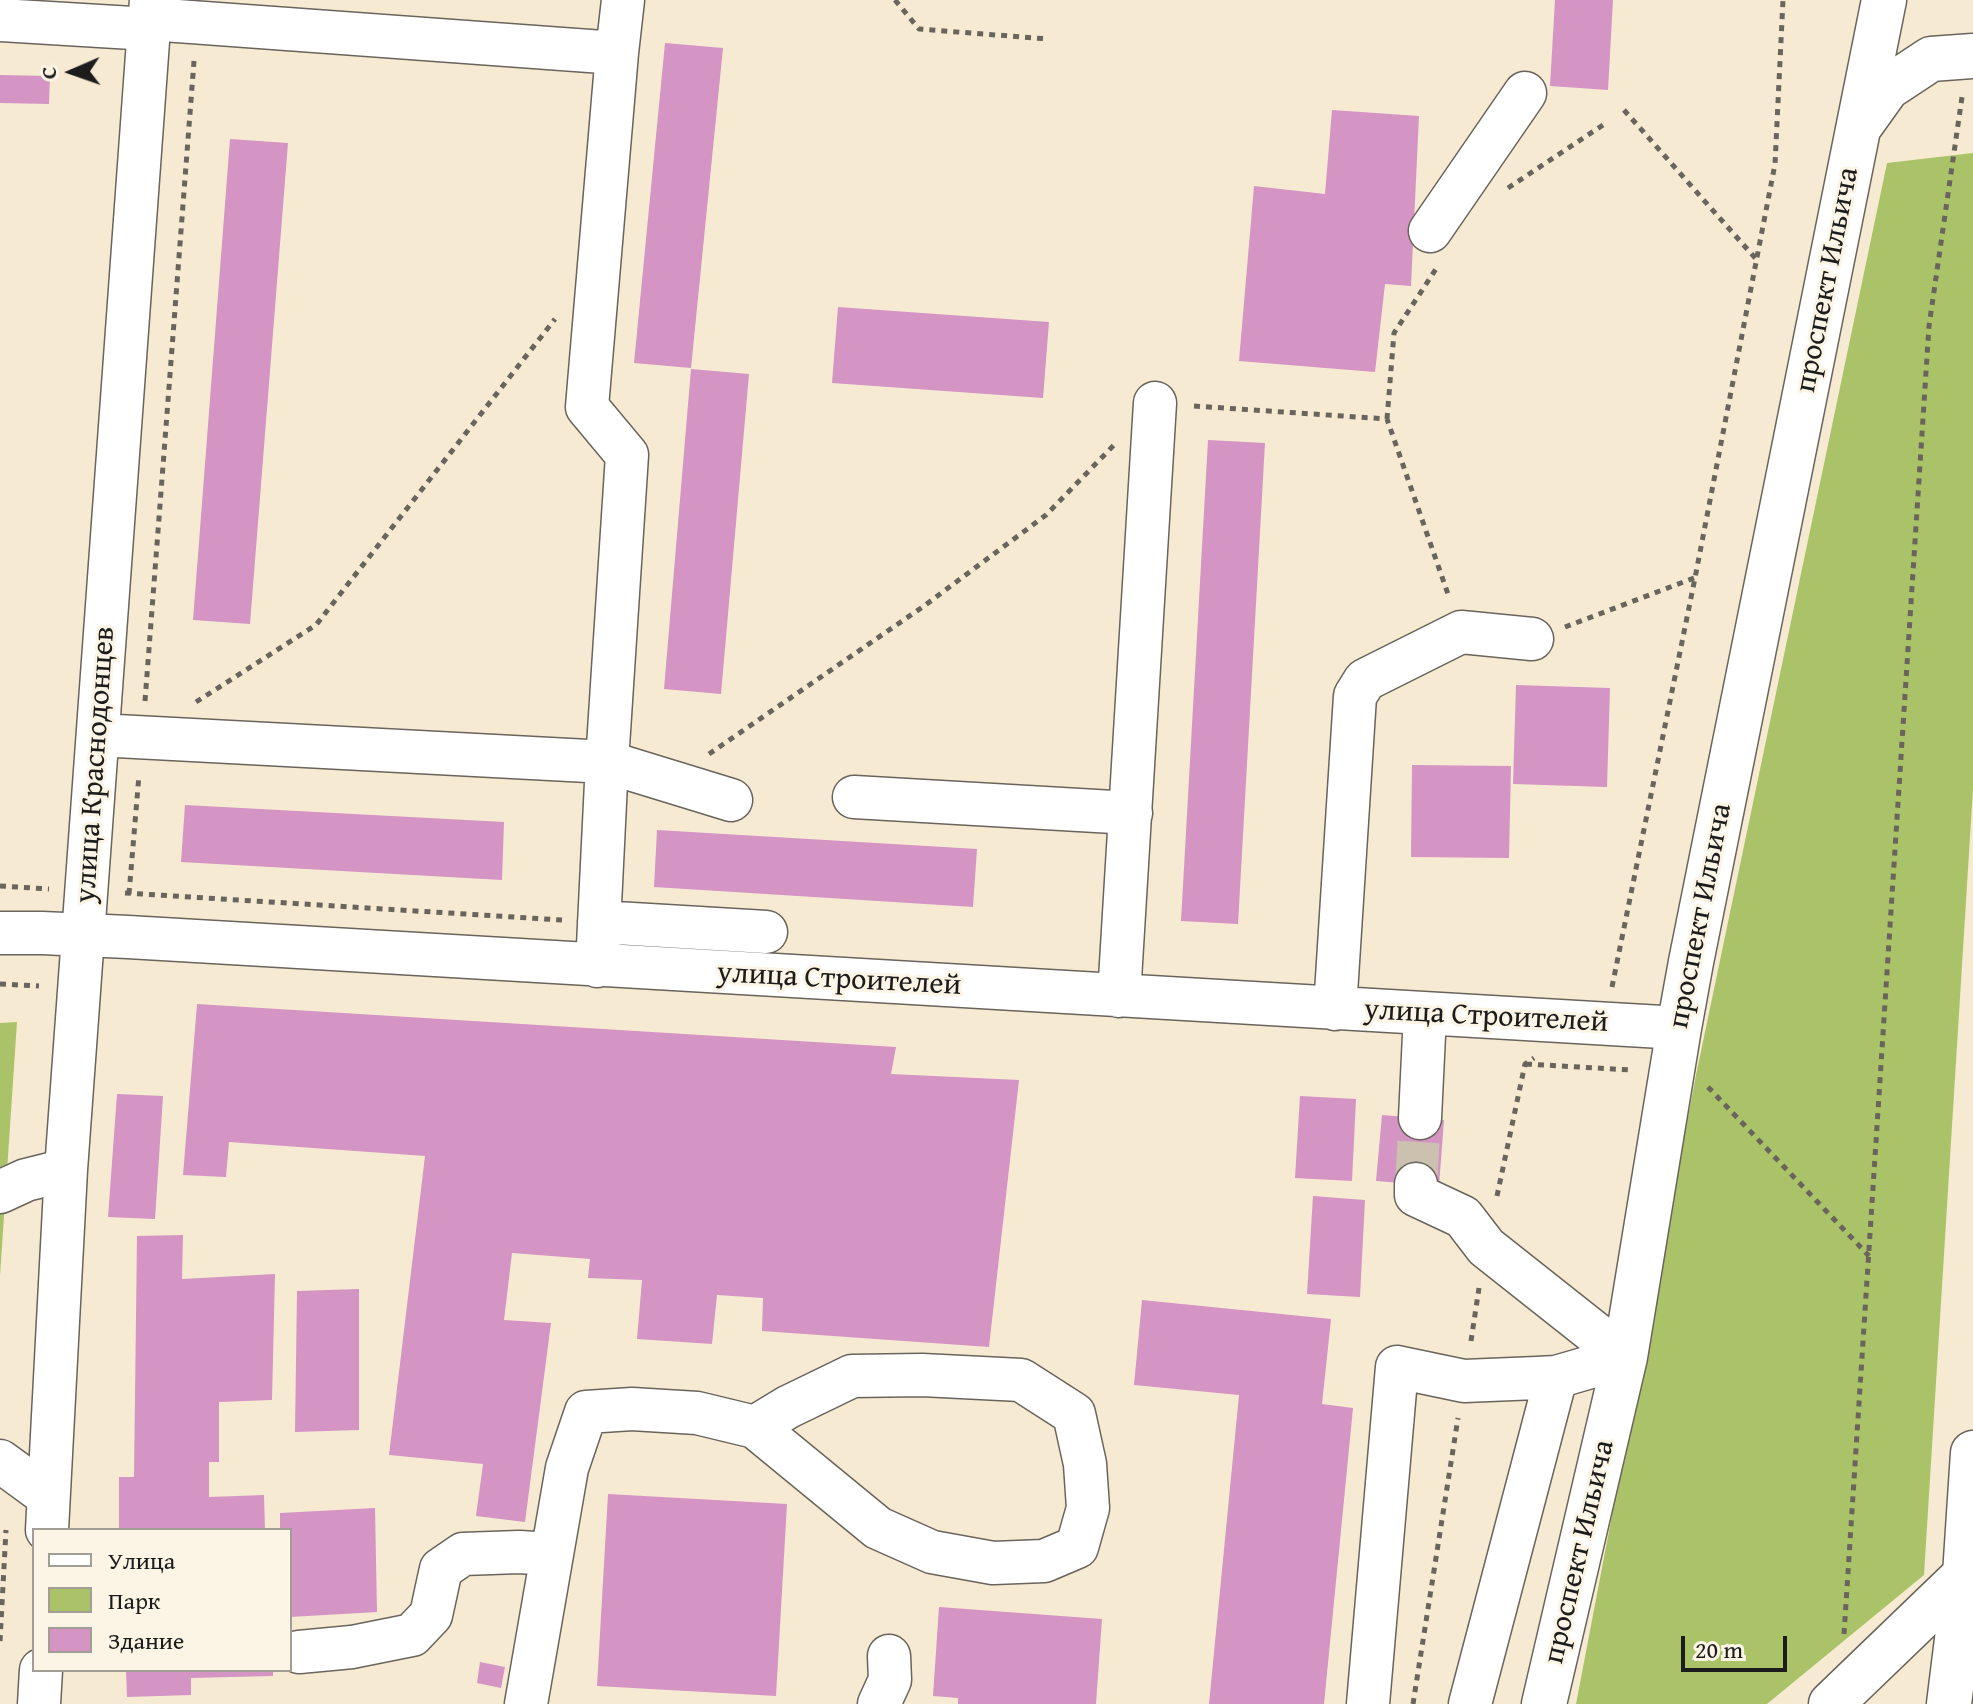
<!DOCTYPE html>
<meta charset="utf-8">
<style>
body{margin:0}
#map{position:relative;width:1973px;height:1704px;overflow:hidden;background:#f7ead3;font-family:"Gentium Book Plus",serif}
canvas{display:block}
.legend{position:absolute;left:32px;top:1528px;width:260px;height:144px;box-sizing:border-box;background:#fcf5e5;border:2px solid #a29e95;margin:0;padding:10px 14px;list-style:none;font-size:24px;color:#1c1c1c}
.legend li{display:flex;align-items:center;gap:16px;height:40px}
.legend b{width:40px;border:2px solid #a29e95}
.north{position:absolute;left:32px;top:32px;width:80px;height:80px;-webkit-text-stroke:6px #fcf5e5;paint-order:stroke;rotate:268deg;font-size:22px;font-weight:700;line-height:32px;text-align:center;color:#1c1c1c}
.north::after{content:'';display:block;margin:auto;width:28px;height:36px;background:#1c1c1c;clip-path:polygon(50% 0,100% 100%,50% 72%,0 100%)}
.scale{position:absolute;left:1681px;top:1636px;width:106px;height:36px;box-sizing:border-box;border:4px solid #1c1c1c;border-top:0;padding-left:10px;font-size:24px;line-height:28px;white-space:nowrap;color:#1c1c1c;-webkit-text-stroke:6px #fcf5e5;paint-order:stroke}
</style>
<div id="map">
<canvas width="1973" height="1704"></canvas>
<ul class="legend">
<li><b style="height:10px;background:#fff"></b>Улица</li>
<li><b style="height:22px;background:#abc368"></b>Парк</li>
<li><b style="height:22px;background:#d494c4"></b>Здание</li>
</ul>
<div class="north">С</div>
<div class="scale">20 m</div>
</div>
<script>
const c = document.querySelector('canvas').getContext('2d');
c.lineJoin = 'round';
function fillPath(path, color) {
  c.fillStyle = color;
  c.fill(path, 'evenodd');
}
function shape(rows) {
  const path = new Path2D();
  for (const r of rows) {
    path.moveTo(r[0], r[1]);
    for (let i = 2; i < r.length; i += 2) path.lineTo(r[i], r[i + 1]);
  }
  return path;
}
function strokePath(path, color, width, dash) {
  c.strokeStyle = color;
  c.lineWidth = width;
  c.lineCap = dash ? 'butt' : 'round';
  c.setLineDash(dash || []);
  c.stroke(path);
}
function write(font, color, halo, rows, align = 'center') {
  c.font = font + ' "Gentium Book Plus",serif';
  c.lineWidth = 6;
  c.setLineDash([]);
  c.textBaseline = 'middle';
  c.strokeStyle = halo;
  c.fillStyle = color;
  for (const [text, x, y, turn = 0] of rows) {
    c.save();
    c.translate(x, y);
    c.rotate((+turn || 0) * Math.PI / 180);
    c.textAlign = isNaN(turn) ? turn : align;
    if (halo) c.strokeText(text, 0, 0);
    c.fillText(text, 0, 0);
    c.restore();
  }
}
fillPath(shape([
 [1973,153,1973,789,1924,1575,1767,1704,1576,1704,1696,1075,1887,163],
 [17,1022,0,1276,0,1023]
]), '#abc368');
fillPath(shape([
 [1555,0,1613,0,1608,90,1550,86],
 [665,43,723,48,691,368,634,363],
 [0,75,50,76,49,104,0,103],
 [1332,110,1419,116,1411,286,1385,284,1375,372,1239,361,1254,186,1325,194],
 [230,139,288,143,250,624,193,620],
 [838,307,1049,322,1043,398,832,383],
 [691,369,749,374,721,694,664,689],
 [1208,440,1265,443,1238,924,1181,921],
 [1516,685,1610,688,1607,787,1513,784],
 [1412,765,1511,766,1509,858,1411,857],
 [185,805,504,822,502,880,181,862],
 [657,830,977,849,973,907,654,887],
 [197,1004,896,1047,891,1074,1019,1080,989,1347,762,1331,763,1298,717,1295,712,1344,637,1339,642,1280,588,1278,590,1259,512,1253,504,1320,551,1323,525,1522,476,1516,483,1464,389,1455,425,1156,229,1142,226,1177,183,1175],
 [117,1094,163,1096,155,1219,108,1217],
 [1300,1096,1356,1099,1352,1181,1295,1178],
 [1382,1115,1444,1120,1439,1186,1376,1181],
 [1313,1196,1365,1200,1360,1297,1307,1294],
 [183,1235,182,1279,275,1274,272,1400,219,1402,219,1462,209,1462,209,1497,264,1495,265,1530,119,1530,119,1477,134,1477,137,1236],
 [359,1289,359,1430,295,1432,297,1291],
 [1142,1300,1331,1319,1322,1404,1353,1408,1324,1704,1209,1704,1239,1395,1134,1385],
 [608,1494,787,1504,776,1696,597,1686],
 [375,1508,377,1612,290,1617,290,1530,280,1530,280,1513],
 [939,1607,1102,1619,1096,1704,958,1704,958,1698,933,1696],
 [480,1662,505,1667,501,1688,477,1683],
 [126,1670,273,1670,273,1676,191,1678,191,1695,127,1697]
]), '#d494c4');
strokePath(shape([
 [1416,1184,1420,1118]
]), '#cbc1ae', 42, [42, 21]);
const minor = shape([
 [150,19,617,53],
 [0,20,149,29],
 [1430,231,1525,93],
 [98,735,607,762,731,800],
 [854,797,1131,813],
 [599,922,766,932],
 [0,933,42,933,128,937,1679,1028],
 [597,966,607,762,627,455,587,407,617,53,623,0],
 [1119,996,1155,403],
 [1335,1009,1355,696,1365,680,1461,632,1532,639],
 [1420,1118,1425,1014],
 [1416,1184,1416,1195,1463,1217,1486,1247,1625,1357],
 [0,1192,26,1180,66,1170],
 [0,1461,48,1496],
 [47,1530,66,1170,151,0],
 [299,1652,352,1647,412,1635,431,1615,441,1569,463,1554,519,1552,551,1554],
 [39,1704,41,1670],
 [526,1704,567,1468,586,1412,632,1409,697,1413,755,1427,878,1528,932,1552,993,1563,1044,1561,1077,1547,1088,1508,1085,1464,1074,1414,1021,1380,922,1375,852,1376,788,1407,755,1427],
 [879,1704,890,1680,889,1656],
 [1368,1704,1397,1367,1464,1381,1537,1378,1556,1377,1625,1357],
 [1470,1704,1556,1377]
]);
const major = shape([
 [1862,123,1887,88,1931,59,1973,56],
 [1544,1704,1625,1357,1679,1028,1691,962,1884,0],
 [1831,1704,1965,1575],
 [1949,1704,1965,1575,1973,1453]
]);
strokePath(minor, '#69645c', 45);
strokePath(major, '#69645c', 47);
strokePath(shape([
 [895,0,919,29,1048,39],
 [1624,110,1756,259],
 [1508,188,1606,123],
 [1194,406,1387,419,1449,597],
 [1387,419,1394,333,1436,269],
 [1565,627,1694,578],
 [145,701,194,61],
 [196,702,316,625,555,319],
 [709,754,924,606,1046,515,1114,445],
 [0,886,49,889],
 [125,893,562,920],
 [129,894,139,775],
 [0,984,39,986],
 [1612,987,1695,578,1775,164,1783,0],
 [1526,1064,1631,1070],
 [1708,1087,1869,1256],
 [1497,1196,1525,1064,1534,1058],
 [1471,1341,1479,1288],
 [1844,1634,1929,326,1962,97],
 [0,1641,6,1530],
 [1413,1704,1458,1418]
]), '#69645c', 5, [6, 6]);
strokePath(minor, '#fff', 42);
strokePath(major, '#fff', 44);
write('30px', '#1c1c1c', '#fcf5e5', [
 ["проспект Ильича",1828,280,-79],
 ["улица Краснодонцев",96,765,-86],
 ["проспект Ильича",1701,916,-79],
 ["улица Строителей",839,980,3],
 ["улица Строителей",1486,1017,3],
 ["проспект Ильича",1580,1552,-77]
]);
</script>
